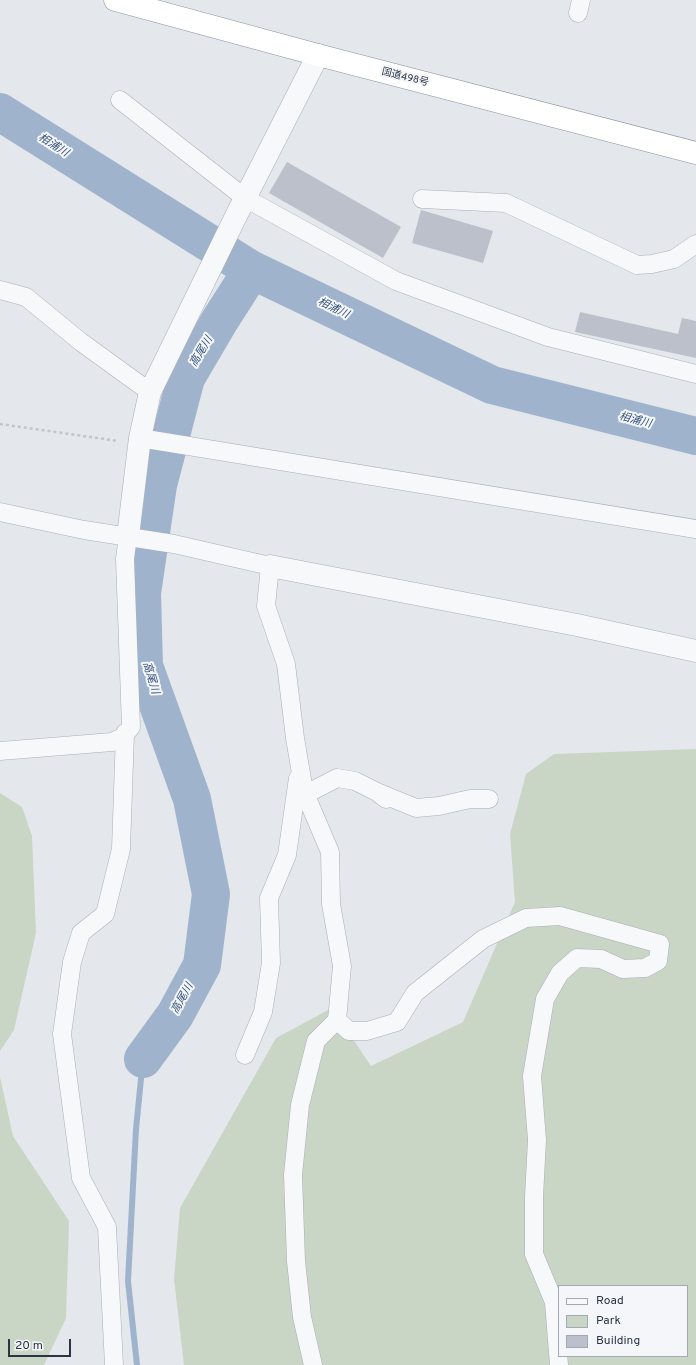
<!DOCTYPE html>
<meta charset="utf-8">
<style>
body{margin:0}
#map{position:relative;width:696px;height:1365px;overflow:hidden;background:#e4e7ec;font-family:Overpass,sans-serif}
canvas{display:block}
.legend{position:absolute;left:558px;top:1285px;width:130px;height:72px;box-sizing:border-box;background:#f4f6f9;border:1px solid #a4a8b1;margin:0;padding:5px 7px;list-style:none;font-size:12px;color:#2b3445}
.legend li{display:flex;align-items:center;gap:8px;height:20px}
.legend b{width:20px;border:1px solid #a4a8b1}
.scale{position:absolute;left:8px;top:1339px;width:63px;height:18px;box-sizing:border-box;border:2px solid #2b3445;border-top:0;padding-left:5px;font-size:12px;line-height:14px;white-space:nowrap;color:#2b3445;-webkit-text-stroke:3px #f4f6f9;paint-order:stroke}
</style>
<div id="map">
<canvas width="696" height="1365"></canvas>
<ul class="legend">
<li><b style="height:5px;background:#f7f8fa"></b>Road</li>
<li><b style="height:11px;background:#c9d6c5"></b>Park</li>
<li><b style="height:11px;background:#bbc0ca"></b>Building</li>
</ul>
<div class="scale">20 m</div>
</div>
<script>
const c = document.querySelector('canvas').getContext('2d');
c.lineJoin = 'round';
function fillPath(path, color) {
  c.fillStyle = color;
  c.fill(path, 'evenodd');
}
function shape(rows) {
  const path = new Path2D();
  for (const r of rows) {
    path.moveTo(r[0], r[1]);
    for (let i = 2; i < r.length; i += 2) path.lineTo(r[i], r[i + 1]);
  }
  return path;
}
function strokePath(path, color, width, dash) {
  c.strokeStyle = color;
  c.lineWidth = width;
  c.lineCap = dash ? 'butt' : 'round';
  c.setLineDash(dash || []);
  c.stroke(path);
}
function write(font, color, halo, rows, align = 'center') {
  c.font = font + ' Overpass,"Noto Sans JP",sans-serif';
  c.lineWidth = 4;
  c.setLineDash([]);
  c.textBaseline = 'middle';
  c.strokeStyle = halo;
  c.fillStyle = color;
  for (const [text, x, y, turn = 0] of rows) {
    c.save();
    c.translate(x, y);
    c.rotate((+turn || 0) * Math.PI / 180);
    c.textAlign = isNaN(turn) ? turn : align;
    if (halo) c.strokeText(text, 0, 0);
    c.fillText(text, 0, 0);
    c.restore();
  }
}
fillPath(shape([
 [696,749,696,1365,184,1365,174,1279,180,1208,276,1038,332,1008,371,1066,463,1022,515,902,510,834,526,774,554,754],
 [559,1286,687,1286,687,1356,559,1356],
 [0,793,22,807,32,836,36,933,14,1030,0,1051],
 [0,1077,13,1136,69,1221,66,1318,44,1365,0,1365]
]), '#c9d6c5');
strokePath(shape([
 [137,1365,128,1281,136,1129,143,1059]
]), '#9fb4cc', 6);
strokePath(shape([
 [0,112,252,270,492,385,696,436],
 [143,1059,175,1015,202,965,211,894,192,799,144,666,142,593,158,485,186,378,220,320,252,270]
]), '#9fb4cc', 38);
fillPath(shape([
 [287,162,401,227,383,258,269,193],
 [421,210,493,231,483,263,412,243],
 [580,312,678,334,682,318,696,321,696,358,575,332]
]), '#bbc0ca');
const minor = shape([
 [578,13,581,0],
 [120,100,245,198,396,281,548,337,696,374],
 [422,199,506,203,637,265,652,264,674,259,696,244],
 [0,290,26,297,81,342,150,392],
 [140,438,696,529],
 [0,512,84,530,174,544,270,566,266,606,286,664,295,738,304,791,330,852,331,904,342,966,337,1020,316,1041,300,1105,293,1175,296,1261,302,1317,313,1365],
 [0,751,112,742,123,737,131,727,125,559,128,536],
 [377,792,416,808,439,806,470,799,489,799],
 [306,794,337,778,355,781,377,792,386,799],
 [337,1020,349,1031,367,1031,397,1022,415,993,483,939,526,918,560,916,660,944,658,961,645,968,623,969,601,959,577,958,560,973,545,999,532,1076,537,1140,534,1197,534,1254,554,1302,559,1365],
 [245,1055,263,1012,271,963,269,898,287,855,298,778],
 [114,1365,107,1227,81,1178,62,1034,72,962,81,933,105,914,121,849,125,733]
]);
const tertiary = shape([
 [128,536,140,438,150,392,238,212,318,55],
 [270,566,577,625,696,651]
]);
const trunk = shape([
 [115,0,318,55,696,153]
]);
strokePath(minor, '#a9aeb7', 19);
strokePath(tertiary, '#a9aeb7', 23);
strokePath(trunk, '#8b94a3', 23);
strokePath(shape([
 [0,424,118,441]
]), '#c2c5cb', 2.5, [3, 3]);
strokePath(minor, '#f7f8fa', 18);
strokePath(tertiary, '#f7f8fa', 22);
strokePath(trunk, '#fff', 22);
write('10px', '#2b3445', '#f4f6f9', [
 ["国道498号",405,78,14]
]);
write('italic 11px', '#34527a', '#f4f6f9', [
 ["相浦川",53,146,32],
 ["相浦川",333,309,26],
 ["高尾川",202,352,-59],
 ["相浦川",635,421,14],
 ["高尾川",150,678,74],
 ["高尾川",183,999,-61]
]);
</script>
